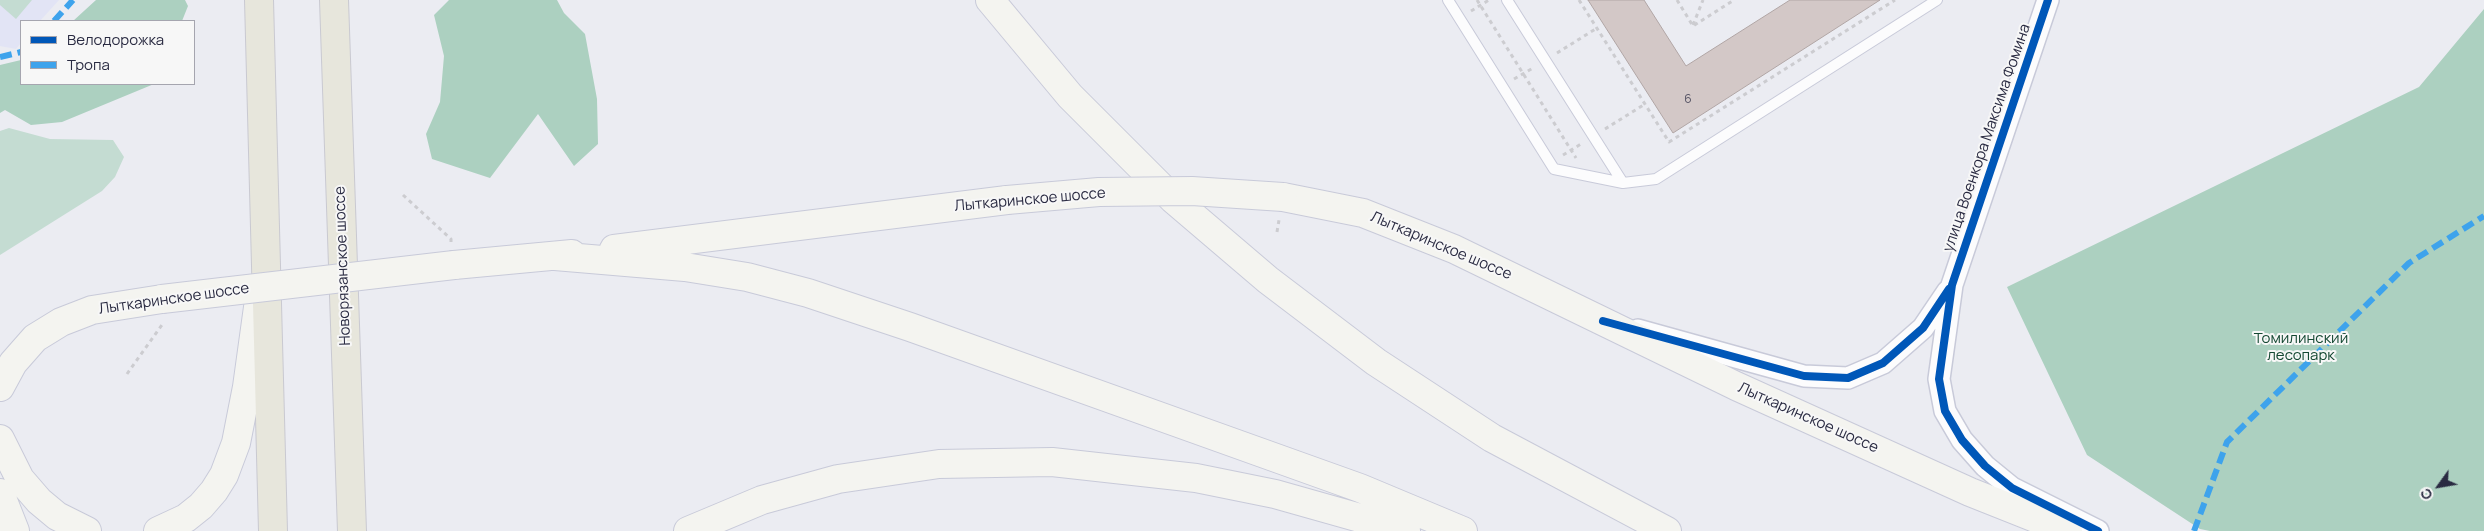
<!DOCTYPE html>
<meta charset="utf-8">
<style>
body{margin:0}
#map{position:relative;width:2484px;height:531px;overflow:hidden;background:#ebecf2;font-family:Manrope,sans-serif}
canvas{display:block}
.legend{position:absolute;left:20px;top:20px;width:175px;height:65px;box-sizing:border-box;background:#f7f7f7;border:1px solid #a5a5af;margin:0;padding:6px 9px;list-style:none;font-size:15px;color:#2a2b42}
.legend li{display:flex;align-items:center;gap:10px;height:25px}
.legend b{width:25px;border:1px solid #a5a5af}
.north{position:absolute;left:2414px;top:461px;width:50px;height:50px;-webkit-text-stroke:4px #f7f7f7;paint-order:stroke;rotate:238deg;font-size:14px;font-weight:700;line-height:20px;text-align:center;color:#2a2b42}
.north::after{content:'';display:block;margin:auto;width:18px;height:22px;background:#2a2b42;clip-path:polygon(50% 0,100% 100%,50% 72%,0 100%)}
</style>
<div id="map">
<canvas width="2484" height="531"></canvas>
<ul class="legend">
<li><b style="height:6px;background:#0057b8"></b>Велодорожка</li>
<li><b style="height:6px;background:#3ea3ec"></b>Тропа</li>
</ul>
<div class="north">С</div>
</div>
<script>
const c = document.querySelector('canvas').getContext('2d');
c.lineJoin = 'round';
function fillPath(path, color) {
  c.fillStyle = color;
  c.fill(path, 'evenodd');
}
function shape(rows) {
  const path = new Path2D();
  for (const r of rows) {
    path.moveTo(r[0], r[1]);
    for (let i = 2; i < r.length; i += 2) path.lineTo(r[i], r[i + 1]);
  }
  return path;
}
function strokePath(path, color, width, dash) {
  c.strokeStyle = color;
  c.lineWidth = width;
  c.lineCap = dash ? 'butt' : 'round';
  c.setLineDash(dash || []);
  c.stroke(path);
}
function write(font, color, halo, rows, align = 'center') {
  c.font = font + ' Manrope,sans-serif';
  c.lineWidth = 4;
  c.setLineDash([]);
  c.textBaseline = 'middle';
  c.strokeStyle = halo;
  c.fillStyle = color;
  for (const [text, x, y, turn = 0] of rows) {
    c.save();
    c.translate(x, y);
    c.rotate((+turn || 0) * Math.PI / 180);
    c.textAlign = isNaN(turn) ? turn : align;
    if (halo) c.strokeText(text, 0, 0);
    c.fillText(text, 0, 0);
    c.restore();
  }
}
fillPath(shape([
 [0,0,59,0,40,21,21,21,21,43,16,49,0,46]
]), '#e2e4f5');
fillPath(shape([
 [0,0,32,0,16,19,0,5],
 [9,128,50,139,113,140,124,157,115,177,102,191,0,255,0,131]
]), '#c4dcd2');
fillPath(shape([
 [96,0,185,0,188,6,182,21,73,21],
 [449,0,557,0,564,13,585,34,597,99,598,144,574,166,538,114,490,178,432,159,426,134,440,102,444,56,434,15],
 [2484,9,2484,531,2210,531,2200,529,2087,455,2007,287,2419,87],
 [21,60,21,84,154,84,62,122,31,125,5,110,0,113,0,65]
]), '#acd0c0');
const building = shape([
 [1588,0,1644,0,1686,66,1790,0,1880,0,1673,133,1588,0]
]);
fillPath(building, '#d3c8c7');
strokePath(building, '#b1a6a5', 1);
const service = shape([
 [1448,0,1554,169,1623,183],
 [1507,0,1623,183,1656,179,1937,0]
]);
const minor = shape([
 [2048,0,1952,285,1939,379,1945,411,1962,440,1985,466,2012,488,2098,531],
 [1638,330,1804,376,1848,378,1883,363,1923,328,1948,291]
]);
const secondary = shape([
 [990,0,1070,96,1173,199,1268,280,1376,362,1492,438,1667,531],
 [1283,197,1363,213,1454,249,1736,386,1970,492,2068,531],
 [614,249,1007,200],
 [555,256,685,267,747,277,808,293,910,327,1360,488,1463,531],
 [454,265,572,254],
 [0,387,13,363,35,338,61,322,92,310,162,299],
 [0,439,20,479,39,501,57,516,87,531],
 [0,493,15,531],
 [158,531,186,518,201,506,214,491,224,475,236,443,247,387,259,300],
 [688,531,762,500,838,479,939,464,1052,462,1196,478,1275,494,1406,531]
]);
const trunk = shape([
 [259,0,273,531],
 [334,0,352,531]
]);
strokePath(service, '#c8cad9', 12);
strokePath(minor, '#c8cad9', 24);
strokePath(secondary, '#c8cad9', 30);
strokePath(trunk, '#c9c9d1', 30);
strokePath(shape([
 [1477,0,1576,158],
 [1579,0,1669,142,1895,0],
 [1677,0,1693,26,1734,0],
 [1471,11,1489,0],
 [1693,25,1703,0],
 [1557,53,1597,28],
 [1514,79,1533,68],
 [1605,129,1645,104],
 [1563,155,1581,144],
 [403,195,451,239,451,242],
 [1277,232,1279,220],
 [127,374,164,322]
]), '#ccccd0', 3, [4, 4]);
strokePath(service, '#fcfcfd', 10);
strokePath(minor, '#fcfcfd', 21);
strokePath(secondary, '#f4f4f0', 28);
strokePath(trunk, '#e7e6dc', 28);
const secondaryBridge = shape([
 [1007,200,1099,192,1192,191,1283,197],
 [162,299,454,265]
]);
strokePath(secondaryBridge, '#c8cad9', 30, []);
strokePath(secondaryBridge, '#f4f4f0', 28);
strokePath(shape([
 [54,21,73,0],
 [0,57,21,52],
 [2194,531,2227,442,2409,263,2484,216]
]), '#3ea3ec', 6, [12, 6]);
strokePath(shape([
 [2048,0,1952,285,1939,379,1945,411,1962,440,1985,466,2012,488,2098,531],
 [1603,321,1804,376,1848,378,1883,363,1923,328,1949,289]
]), '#0057b8', 8);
write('12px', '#545263', null, [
 ["6",1688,100]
]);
write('15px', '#2a2b42', '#f7f7f7', [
 ["улица Военкора Максима Фомина",1987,138,-71],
 ["Лыткаринское шоссе",1030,200,-5],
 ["Лыткаринское шоссе",1441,246,23],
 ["Новорязанское шоссе",343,266,-92],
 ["Лыткаринское шоссе",174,299,-8],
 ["Лыткаринское шоссе",1808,418,24]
]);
write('15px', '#144832', '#f7f7f7', [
 ["Томилинский",2301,339],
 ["лесопарк",2301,356]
]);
</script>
